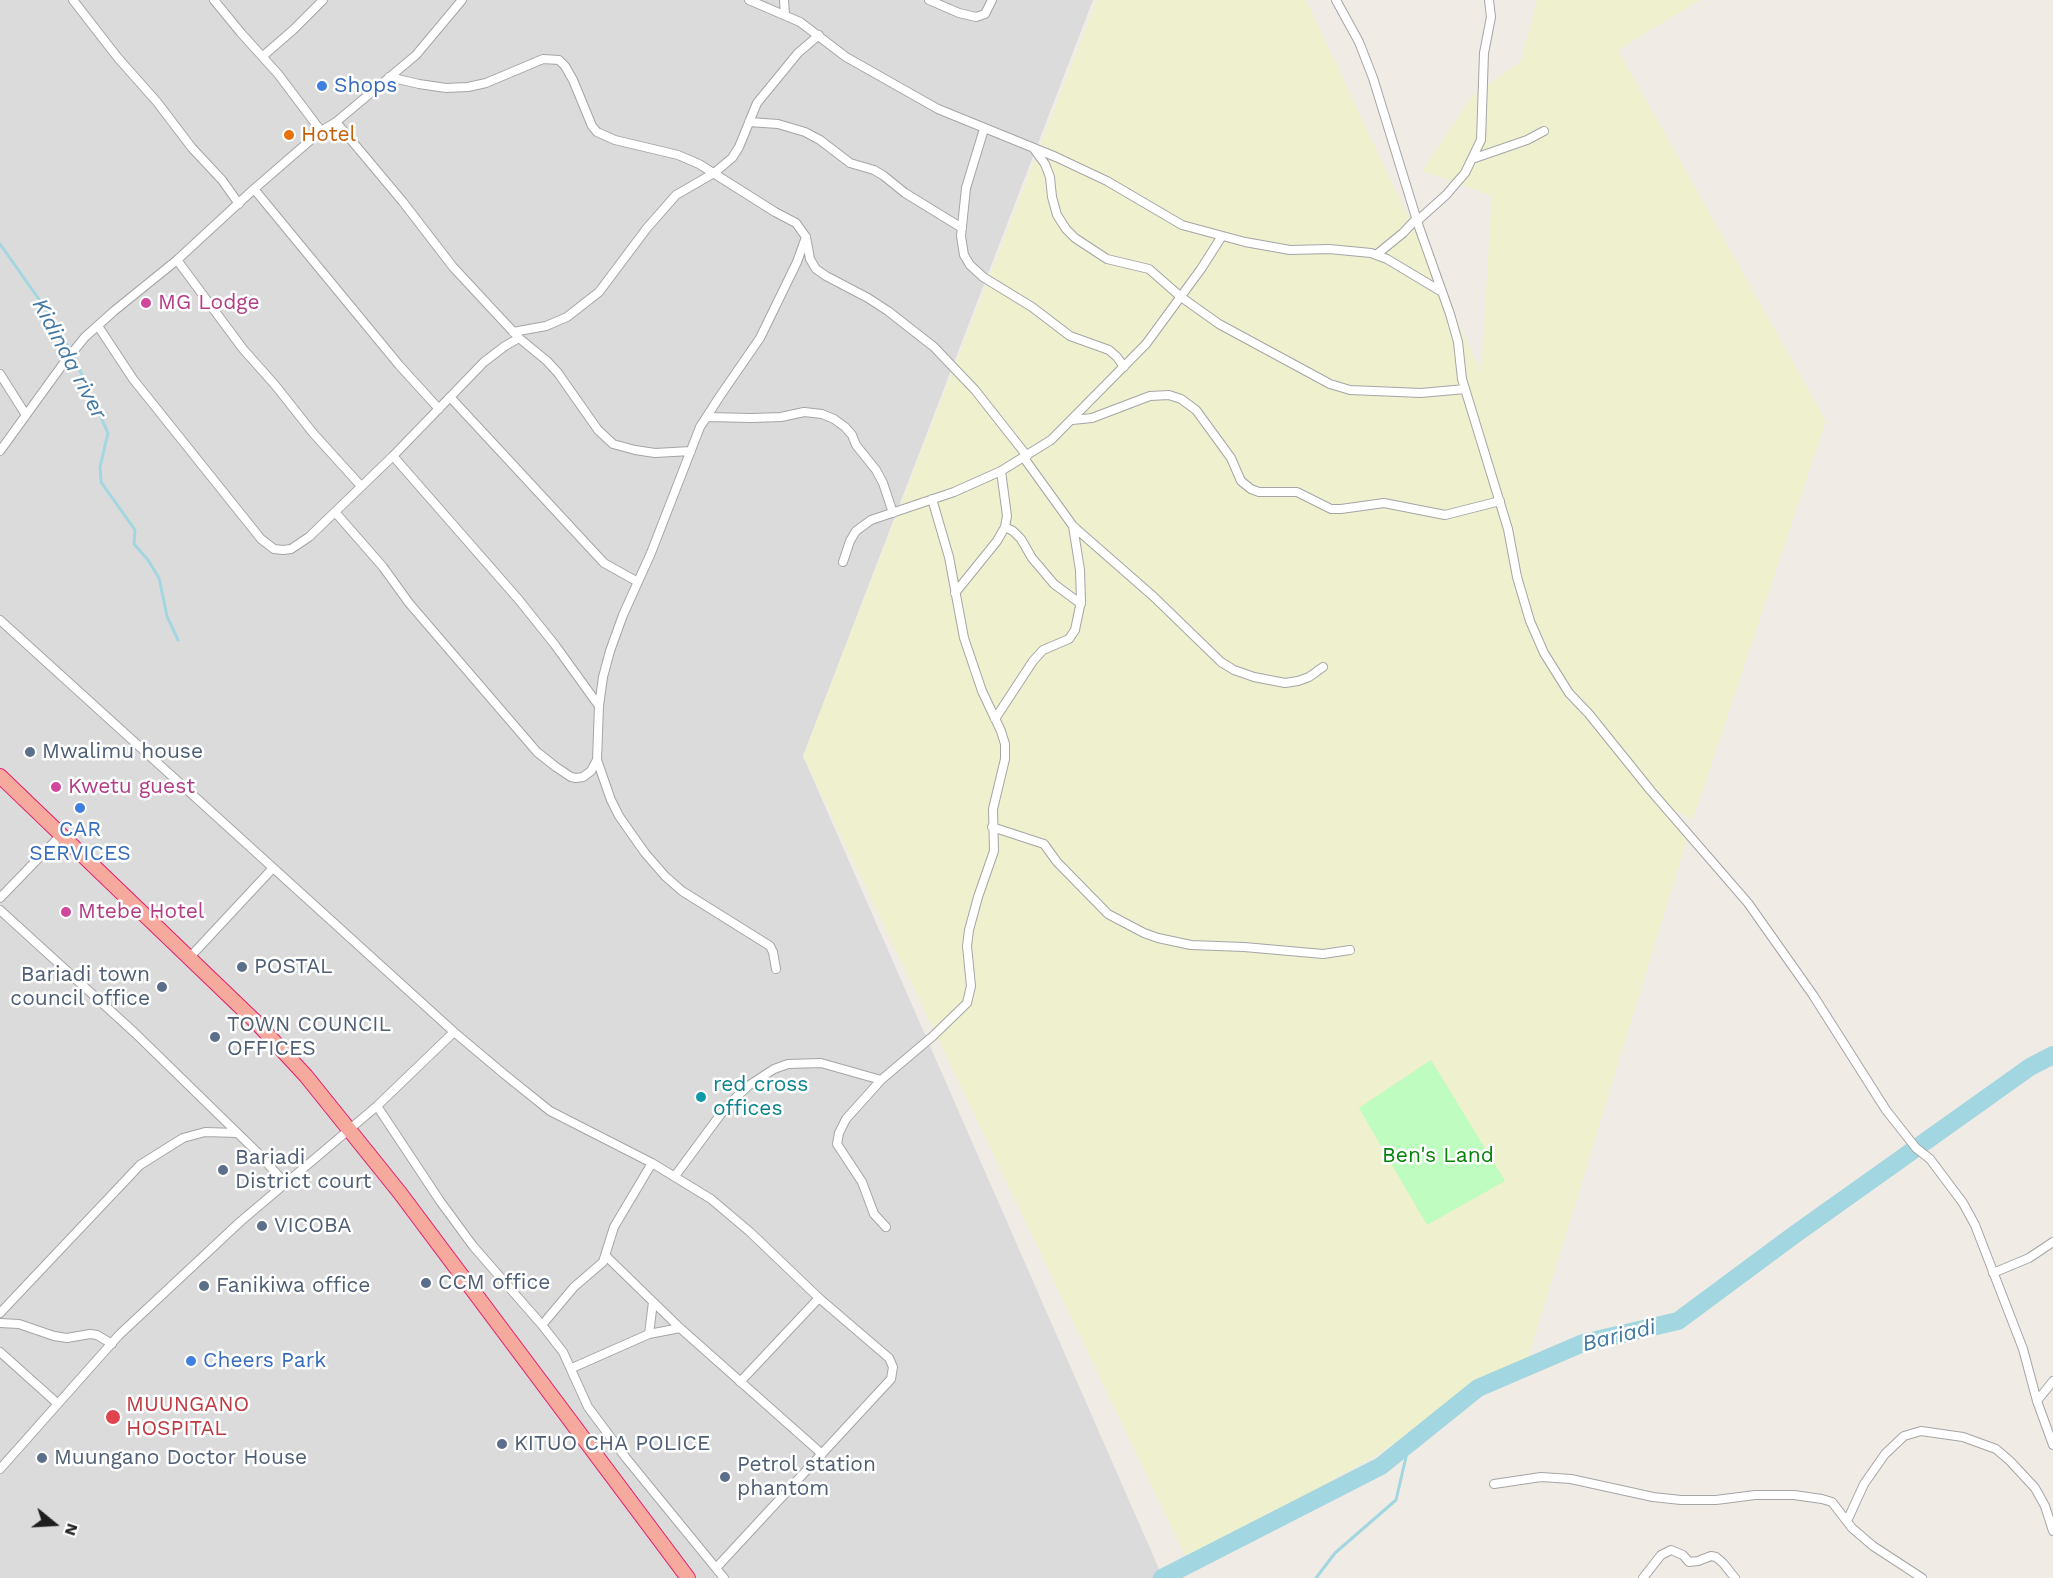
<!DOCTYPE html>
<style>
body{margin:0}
#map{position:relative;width:2053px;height:1578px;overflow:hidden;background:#f0ebe4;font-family:"Work Sans",sans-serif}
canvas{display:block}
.north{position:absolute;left:24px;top:1494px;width:60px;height:60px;-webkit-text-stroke:4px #fff;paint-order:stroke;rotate:108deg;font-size:16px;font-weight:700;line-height:24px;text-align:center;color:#1e1e1e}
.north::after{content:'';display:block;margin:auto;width:21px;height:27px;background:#1e1e1e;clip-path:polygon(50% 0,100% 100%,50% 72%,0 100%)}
</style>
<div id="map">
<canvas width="2053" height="1578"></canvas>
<div class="north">N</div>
</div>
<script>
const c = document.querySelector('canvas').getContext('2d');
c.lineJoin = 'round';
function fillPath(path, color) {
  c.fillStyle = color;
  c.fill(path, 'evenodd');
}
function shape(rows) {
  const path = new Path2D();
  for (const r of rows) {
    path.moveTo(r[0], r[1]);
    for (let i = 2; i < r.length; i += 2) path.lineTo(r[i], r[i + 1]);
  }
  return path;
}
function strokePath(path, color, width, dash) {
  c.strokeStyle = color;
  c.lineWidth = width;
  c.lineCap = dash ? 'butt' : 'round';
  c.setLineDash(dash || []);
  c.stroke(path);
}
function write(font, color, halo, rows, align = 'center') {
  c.font = font + ' "Work Sans",sans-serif';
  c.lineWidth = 5;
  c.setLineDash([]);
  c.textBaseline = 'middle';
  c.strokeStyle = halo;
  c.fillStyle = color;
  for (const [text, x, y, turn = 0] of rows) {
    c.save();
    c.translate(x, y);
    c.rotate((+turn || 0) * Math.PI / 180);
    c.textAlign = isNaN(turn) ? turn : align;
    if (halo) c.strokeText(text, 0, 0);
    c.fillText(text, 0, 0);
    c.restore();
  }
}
fillPath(shape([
 [0,0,1093,0,803,756,1163,1578,0,1578]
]), '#dcdbdb');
fillPath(shape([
 [1097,0,1306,0,1481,372,1492,196,1422,171,1472,96,1521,61,1537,0,1700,0,1618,50,1826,421,1693,820,1675,810,1687,839,1525,1368,1189,1564,803,756]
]), '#eff0ce');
fillPath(shape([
 [1431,1060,1505,1181,1427,1225,1359,1108]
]), '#befcbf');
strokePath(shape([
 [0,244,55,322,77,364,108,433,100,467,101,482,135,530,134,544,148,560,159,578,167,616,178,640],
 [1316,1578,1335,1553,1396,1500,1409,1444]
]), '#a2d6e0', 3);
strokePath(shape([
 [1162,1578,1381,1466,1478,1388,1583,1343,1678,1321,1794,1235,2030,1067,2053,1055]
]), '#a2d6e0', 18);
const minor = shape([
 [73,0,118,58,157,102,192,148,222,180,239,204],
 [214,0,241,33,278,74,321,131],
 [749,0,800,22,846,57,938,109,1056,157,1107,181,1182,225,1245,242,1290,250,1329,249,1371,253,1387,259,1442,292],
 [784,0,785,14],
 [929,0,959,13,976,17,985,14,992,0],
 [1336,0,1359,42,1373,78,1419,227,1450,314,1458,342,1462,379,1508,529,1517,577,1530,621,1544,653,1569,693,1589,714,1651,791,1748,903,1813,995,1886,1110,1916,1148,1930,1159,1963,1203,1975,1225,2023,1349,2037,1401,2053,1445],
 [263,56,293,30,323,0],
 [389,77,419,84,446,88,468,87,486,83,543,59,559,60,565,66,573,80,592,126,597,132,615,140,678,155,699,164,775,212,796,223,806,237,810,259,816,269,826,276,868,298,888,311,934,347,975,390,1027,456],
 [336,122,403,202,453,267,519,338,547,361,558,373,598,430,613,444,635,450,655,453,691,451],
 [749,122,778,124,805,132,820,140,850,163,874,170,884,176,905,193,962,228],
 [984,129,966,188,961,236,964,255,970,265,983,277,1032,307,1070,336,1109,350,1117,357,1124,367],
 [1034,149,1045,164,1050,177,1052,197,1057,215,1066,229,1075,238,1107,259,1149,269,1181,297,1219,324,1330,384,1350,390,1421,393,1465,389],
 [1472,159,1527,140,1544,131],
 [254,189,399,365,439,409],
 [1417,221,1446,195,1465,173,1481,140,1484,53,1491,17,1489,0],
 [1376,255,1403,233,1417,218],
 [177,260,243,349,275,385,313,433,361,486],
 [98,326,133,379,261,539,274,549,283,550,291,549,309,537,393,456,484,362,505,346,519,338],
 [513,332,546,326,567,317,599,292,647,228,676,195,714,173,732,158,739,147,757,103,798,53,819,35],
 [0,374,26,415],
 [450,397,604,563,638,582],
 [707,417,752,418,781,417,804,412,822,414,834,419,845,427,852,435,856,445,876,470,883,483,893,513],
 [1072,420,1092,418,1150,396,1169,395,1181,399,1196,410,1231,458,1241,481,1251,489,1259,492,1297,492,1331,509,1341,509,1384,503,1445,515,1500,501],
 [0,451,63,364,85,337,114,311,177,260,254,189,321,131,336,122,416,55,462,0],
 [393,456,519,600,555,645,599,706],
 [335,512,383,567,409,603,537,752,556,767,571,777,576,778,583,777,591,771,597,760,599,706,603,677,610,651,623,615,651,553,700,427,720,396,760,338,797,262,806,237],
 [1073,526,1154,597,1221,662,1234,670,1254,677,1285,683,1298,681,1309,677,1323,667],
 [1005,527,1013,531,1021,539,1032,558,1054,584,1081,604],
 [843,562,850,541,856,531,871,520,954,492,1001,471,1051,440,1146,344,1201,269,1222,236],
 [955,593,997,541,1005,527,1007,516,1001,471],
 [0,620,454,1032,504,1074,550,1111,652,1163,711,1199,750,1232,819,1298,889,1358,893,1367,891,1379,717,1567],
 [995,719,1033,661,1043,650,1069,639,1075,630,1081,601,1080,570,1073,526,1024,458],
 [597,760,611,800,619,816,645,853,665,876,682,891,770,946,773,952,776,969],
 [992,827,1044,844,1057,862,1108,914,1144,933,1158,938,1191,945,1244,947,1323,954,1350,950],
 [0,898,62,834],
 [0,910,135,1033,258,1153,285,1183],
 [190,957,273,868],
 [377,1106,440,1201,473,1246,542,1325,563,1352,588,1407,626,1458,724,1578],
 [675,1176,726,1107,748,1086,774,1069,788,1064,821,1063,881,1080],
 [886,1227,874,1214,862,1182,837,1144,839,1133,846,1119,881,1080,933,1036,967,1003,971,986,967,946,969,930,978,897,994,851,993,809,1005,759,1005,744,1001,731,982,691,964,638,949,557,932,499],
 [606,1256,680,1328,822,1454],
 [1993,1273,2029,1258,2053,1242],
 [0,1313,140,1165,183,1138,205,1132,237,1133],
 [0,1323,19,1324,54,1336,67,1338,90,1334,97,1335,112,1344],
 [542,1325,574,1287,603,1262,614,1227,652,1163],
 [649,1334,653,1302],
 [0,1352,57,1403],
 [572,1368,649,1334,680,1328],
 [740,1382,819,1298],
 [2037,1401,2053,1381],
 [0,1469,119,1335,241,1221,377,1106,454,1032],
 [1494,1484,1541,1477,1571,1479,1653,1497,1681,1500,1716,1500,1755,1495,1794,1495,1822,1499,1832,1502,1852,1528,1873,1546,1922,1578],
 [1847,1521,1864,1484,1885,1454,1904,1436,1921,1431,1963,1437,1996,1449,2010,1461,2035,1488,2045,1506,2053,1531],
 [1643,1578,1661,1555,1671,1550,1683,1555,1689,1562,1698,1561,1711,1556,1716,1557,1723,1563,1735,1578]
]);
const trunk = shape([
 [0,776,256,1022,306,1076,400,1193,688,1578]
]);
strokePath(minor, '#a5a5a5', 10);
strokePath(trunk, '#e41b6e', 16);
strokePath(minor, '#fff', 8);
strokePath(trunk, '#f5aa9d', 14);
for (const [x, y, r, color] of [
 [322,86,6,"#3f7fe0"],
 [289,135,6,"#e8710a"],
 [146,303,6,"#d1479c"],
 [30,752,6,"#5c6f8a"],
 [56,787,6,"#d1479c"],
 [80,808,6,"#3f7fe0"],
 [66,912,6,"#d1479c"],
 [242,967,6,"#5c6f8a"],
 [162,987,6,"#5c6f8a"],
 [215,1037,6,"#5c6f8a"],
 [701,1097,6,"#0f9aa8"],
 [223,1170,6,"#5c6f8a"],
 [262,1226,6,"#5c6f8a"],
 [426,1283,6,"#5c6f8a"],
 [204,1286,6,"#5c6f8a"],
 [191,1361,6,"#3f7fe0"],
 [113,1417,8,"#e0444e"],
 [502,1444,6,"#5c6f8a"],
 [42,1458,6,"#5c6f8a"],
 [725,1477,6,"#5c6f8a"]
]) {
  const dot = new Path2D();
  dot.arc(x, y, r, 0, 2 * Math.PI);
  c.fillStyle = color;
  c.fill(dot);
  strokePath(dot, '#fff', 2);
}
write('21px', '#366cbe', '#fff', [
 ["Shops",334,86],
 ["CAR",80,830,"center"],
 ["SERVICES",80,854,"center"],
 ["Cheers Park",203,1361]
], 'left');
write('21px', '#c56008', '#fff', [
 ["Hotel",301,135]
], 'left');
write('21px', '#b23c85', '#fff', [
 ["MG Lodge",158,303],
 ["Kwetu guest",68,787],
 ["Mtebe Hotel",78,912]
], 'left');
write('21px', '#4e5e75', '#fff', [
 ["Mwalimu house",42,752],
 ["POSTAL",254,967],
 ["Bariadi town",150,975,"right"],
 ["council office",150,999,"right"],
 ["TOWN COUNCIL",227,1025],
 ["OFFICES",227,1049],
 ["Bariadi",235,1158],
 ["District court",235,1182],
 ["VICOBA",274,1226],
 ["CCM office",438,1283],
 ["Fanikiwa office",216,1286],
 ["KITUO CHA POLICE",514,1444],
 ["Muungano Doctor House",54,1458],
 ["Petrol station",737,1465],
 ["phantom",737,1489]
], 'left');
write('21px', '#0d838f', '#fff', [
 ["red cross",713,1085],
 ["offices",713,1109]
], 'left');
write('21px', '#068307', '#fff', [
 ["Ben's Land",1438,1156]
]);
write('21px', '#be3a42', '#fff', [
 ["MUUNGANO",126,1405],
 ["HOSPITAL",126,1429]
], 'left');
write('italic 22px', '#4078a3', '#fff', [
 ["Kidinda river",69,359,62],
 ["Bariadi",1619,1336,-14]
]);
</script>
